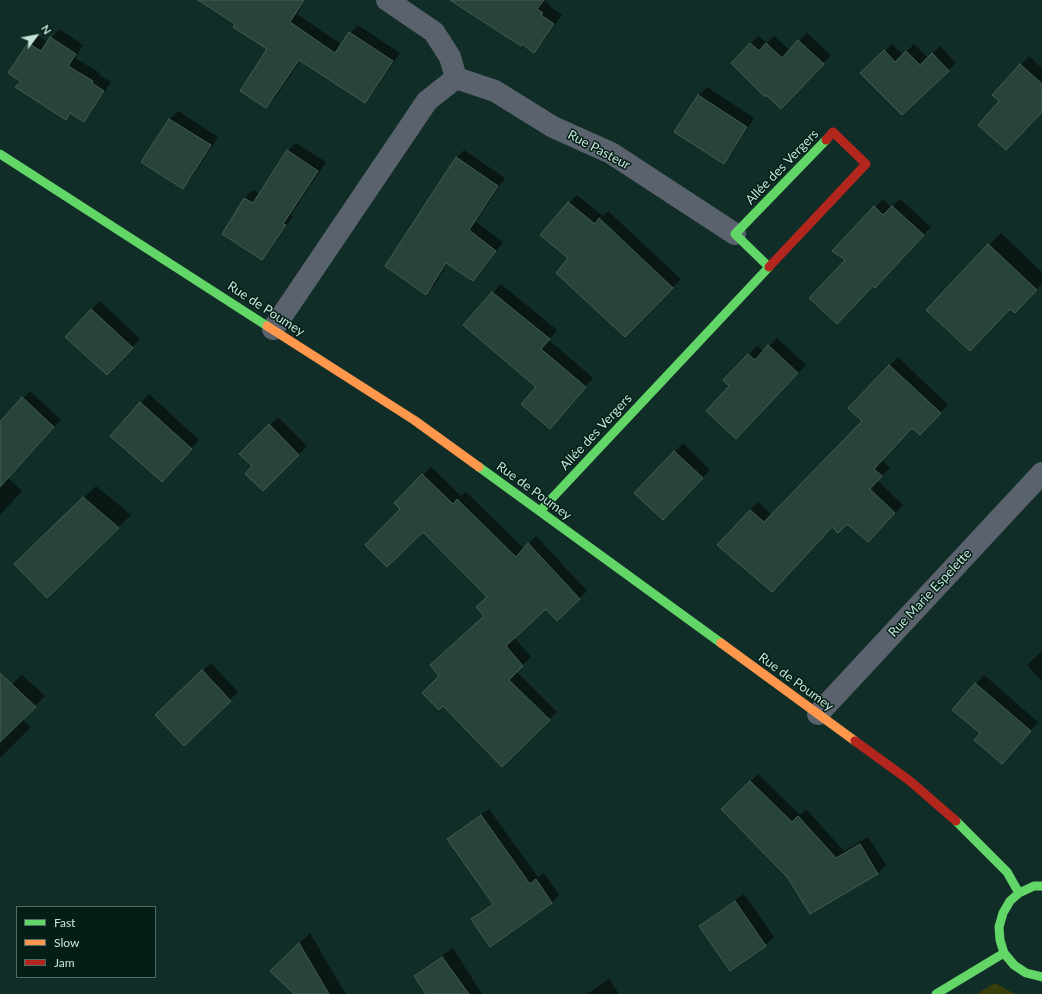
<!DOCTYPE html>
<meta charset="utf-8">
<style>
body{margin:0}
#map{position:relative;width:1042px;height:994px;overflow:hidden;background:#112d27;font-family:Lato,sans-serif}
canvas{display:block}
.legend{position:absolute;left:16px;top:906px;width:140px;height:72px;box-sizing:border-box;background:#041e17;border:1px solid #516e65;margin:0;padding:5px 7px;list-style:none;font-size:12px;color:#c5e5d9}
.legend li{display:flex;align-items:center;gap:8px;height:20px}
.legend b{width:20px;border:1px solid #516e65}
.north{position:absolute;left:16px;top:16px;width:40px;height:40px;-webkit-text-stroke:3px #041e17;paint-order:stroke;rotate:58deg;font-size:11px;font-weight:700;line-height:16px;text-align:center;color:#c5e5d9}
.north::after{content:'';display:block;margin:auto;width:14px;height:18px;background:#c5e5d9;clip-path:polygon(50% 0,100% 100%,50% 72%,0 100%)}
</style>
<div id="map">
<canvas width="1042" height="994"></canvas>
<ul class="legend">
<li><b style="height:5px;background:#63d668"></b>Fast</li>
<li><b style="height:5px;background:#ff974d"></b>Slow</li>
<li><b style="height:5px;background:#b3261e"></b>Jam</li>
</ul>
<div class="north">N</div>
</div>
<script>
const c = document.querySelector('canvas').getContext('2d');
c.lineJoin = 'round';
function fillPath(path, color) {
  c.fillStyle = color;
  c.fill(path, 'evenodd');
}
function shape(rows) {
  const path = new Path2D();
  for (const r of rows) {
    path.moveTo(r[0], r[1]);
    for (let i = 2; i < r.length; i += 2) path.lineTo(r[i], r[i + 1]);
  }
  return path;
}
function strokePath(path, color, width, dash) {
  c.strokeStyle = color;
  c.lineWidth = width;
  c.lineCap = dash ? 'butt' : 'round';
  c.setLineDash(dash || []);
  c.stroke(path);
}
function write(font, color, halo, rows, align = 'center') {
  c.font = font + ' Lato,sans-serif';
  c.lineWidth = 3;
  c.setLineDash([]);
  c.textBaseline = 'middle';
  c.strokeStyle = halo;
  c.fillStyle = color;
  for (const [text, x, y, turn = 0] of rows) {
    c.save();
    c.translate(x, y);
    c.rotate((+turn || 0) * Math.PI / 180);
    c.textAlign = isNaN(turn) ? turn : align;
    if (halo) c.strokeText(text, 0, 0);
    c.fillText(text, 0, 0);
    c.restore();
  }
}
fillPath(shape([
 [995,983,1011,992,1016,994,977,994]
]), '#393d0b');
fillPath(shape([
 [216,0,305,0,297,14,342,45,350,33,358,25,400,53,372,94,365,102,301,60,274,99,266,107,268,49,237,24],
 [464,0,544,0,550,5,549,6,562,15,542,43,534,52],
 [59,29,83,45,75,58,100,73,99,75,111,82,91,113,84,121,71,113,65,119,23,81,9,72,29,43,37,35,48,42],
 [807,33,831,55,789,100,751,44,758,36,767,43,774,36,790,50],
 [892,44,903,55,914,44,928,58,940,46,956,63,903,113,862,73],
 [1029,56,1042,68,1042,111,1001,101,994,94],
 [707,87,754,118,731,155,723,163,676,131,699,95],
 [178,111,218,137,191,179,183,188,170,119],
 [296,143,326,162,291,215,293,216,270,250,262,259,223,233,245,198,253,190,260,194,288,151],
 [464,150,505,178,476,222,503,242,481,272,473,280,448,263,434,286,426,293,456,158],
 [577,195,603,216,608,211,681,279,625,336,569,257,569,203],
 [883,199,891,208,900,199,931,227,883,279,834,251],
 [1001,233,1042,272,1042,284,1027,300,1010,308,989,245],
 [501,284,557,330,549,340,593,378,550,428,537,386,465,324],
 [100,301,140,339,115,366,66,337],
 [777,338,806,365,744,429,731,386,725,380,757,346,764,352],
 [898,357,948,405,928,426,912,427,882,460,890,468,877,480,903,505,876,533,847,522,719,545,758,502,772,515,864,421,849,408],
 [30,391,61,420,8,478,22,491,0,515,0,423],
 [149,394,199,440,170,473,141,403],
 [278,417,307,446,263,490,254,466,241,454],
 [683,443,710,470,671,511,635,493],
 [431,467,461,496,466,492,524,549,536,536,587,591,579,599,547,607,514,637,531,657,516,671,557,712,502,766,441,676,485,616,488,597,395,503],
 [96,486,131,515,47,597,28,552],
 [1042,651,1042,682,1027,665],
 [211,663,238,692,230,700,164,707],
 [22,675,45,696,22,719,31,727,0,758,0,696],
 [984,675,1038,722,1010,754,981,733,953,710],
 [758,774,800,815,806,809,844,851,868,837,886,865,878,873,810,913,789,877,722,809],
 [489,809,538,877,544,873,559,895,552,902,490,945,472,919,480,912,493,903,448,839,456,832],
 [744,894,774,937,765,945,730,969,700,926,709,918],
 [310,933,332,971,346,994,295,994,271,971],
 [453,948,482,994,427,994,415,976,423,969],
 [609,979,619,994,587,994]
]), '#0007');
const building = shape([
 [198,0,304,0,290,22,335,53,349,32,393,61,365,103,299,60,266,108,240,91,267,49,233,27,235,24,198,0],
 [450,0,544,0,537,9,543,13,541,15,554,24,534,53,522,44,521,46,450,0],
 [50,37,76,54,68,66,93,81,92,83,104,91,84,122,70,113,66,120,15,87,21,82,8,73,28,43,41,51,50,37],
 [798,40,824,64,781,109,766,95,765,97,731,63,750,43,759,51,766,43,782,58,798,40],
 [884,50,895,62,906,51,920,65,932,53,949,71,902,115,860,73,884,50],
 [1020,64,1042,84,1042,112,1006,150,978,125,999,101,992,95,1020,64],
 [698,95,747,127,724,164,674,132,698,95],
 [169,119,211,145,183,189,141,162,169,119],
 [287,150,318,171,283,224,286,225,262,260,222,234,244,198,253,203,287,150],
 [456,157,498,186,469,230,496,251,473,281,446,263,426,295,385,266,456,157],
 [568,202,595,224,599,218,673,288,625,337,556,273,568,258,540,235,568,202],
 [874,206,883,215,892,206,924,235,875,288,873,286,837,324,809,298,845,260,832,251,874,206],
 [988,244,1037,290,1015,313,1010,309,970,351,926,310,988,244],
 [492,292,550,339,541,349,586,387,550,429,521,404,536,387,463,325,492,292],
 [91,309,133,348,107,375,65,337,91,309],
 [768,345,798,373,736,439,706,411,729,386,723,380,748,354,755,360,768,345],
 [889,365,941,413,920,435,912,428,874,469,882,476,870,489,895,513,868,542,847,524,838,533,832,527,772,592,717,545,750,510,764,522,862,421,848,408,889,365],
 [22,397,54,427,0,487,0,422,22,397],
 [140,402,192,449,162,482,110,436,140,402],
 [269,424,299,455,263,491,245,474,252,466,239,454,269,424],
 [674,451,703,478,663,520,634,493,674,451],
 [422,474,453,504,457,499,516,557,528,543,580,599,557,621,546,609,506,646,523,666,509,680,550,720,502,767,443,706,439,710,422,693,439,676,430,665,484,616,476,607,487,597,423,532,387,567,365,545,400,509,394,503,422,474],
 [83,497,119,528,47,598,14,564,83,497],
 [202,670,231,701,184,746,155,715,202,670],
 [0,673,36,707,0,742,0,673],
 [975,683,1031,731,1002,764,974,740,980,733,952,710,975,683],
 [750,781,792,822,798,816,836,858,860,844,878,874,810,914,788,878,721,809,750,781],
 [481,815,530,884,536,879,552,903,490,947,471,919,493,904,447,839,481,815],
 [735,901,766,946,730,971,699,926,735,901],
 [299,943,329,994,294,994,270,971,299,943],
 [442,957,469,994,426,994,414,976,442,957]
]);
fillPath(building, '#284438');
strokePath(building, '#475c53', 1);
strokePath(shape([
 [387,0,434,32,450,57,456,78],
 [273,329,427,101,456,78,495,91,553,127,611,153,735,234],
 [818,714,1042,473]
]), '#5a636d', 22);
strokePath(shape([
 [0,154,267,326],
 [479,467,721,643],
 [540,511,769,267,735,234,826,140],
 [956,821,1007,872,1019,893],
 [1042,886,1034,886,1019,893,1010,901,1003,913,999,927,1000,940,1004,953,1014,965,1026,973,1042,977],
 [936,994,1004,953]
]), '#63d668', 9);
strokePath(shape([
 [267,326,414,420,479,467],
 [721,643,855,741]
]), '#ff974d', 9);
strokePath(shape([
 [769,267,866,164,833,132,826,140],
 [855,741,910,781,956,821]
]), '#b3261e', 9);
write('13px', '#c5e5d9', '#041e17', [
 ["Rue Pasteur",599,150,28],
 ["Allée des Vergers",782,167,-46],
 ["Rue de Poumey",266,309,33],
 ["Allée des Vergers",596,432,-47],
 ["Rue de Poumey",534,491,36],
 ["Rue Marie Espelette",930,593,-47],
 ["Rue de Poumey",796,682,36]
]);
</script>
